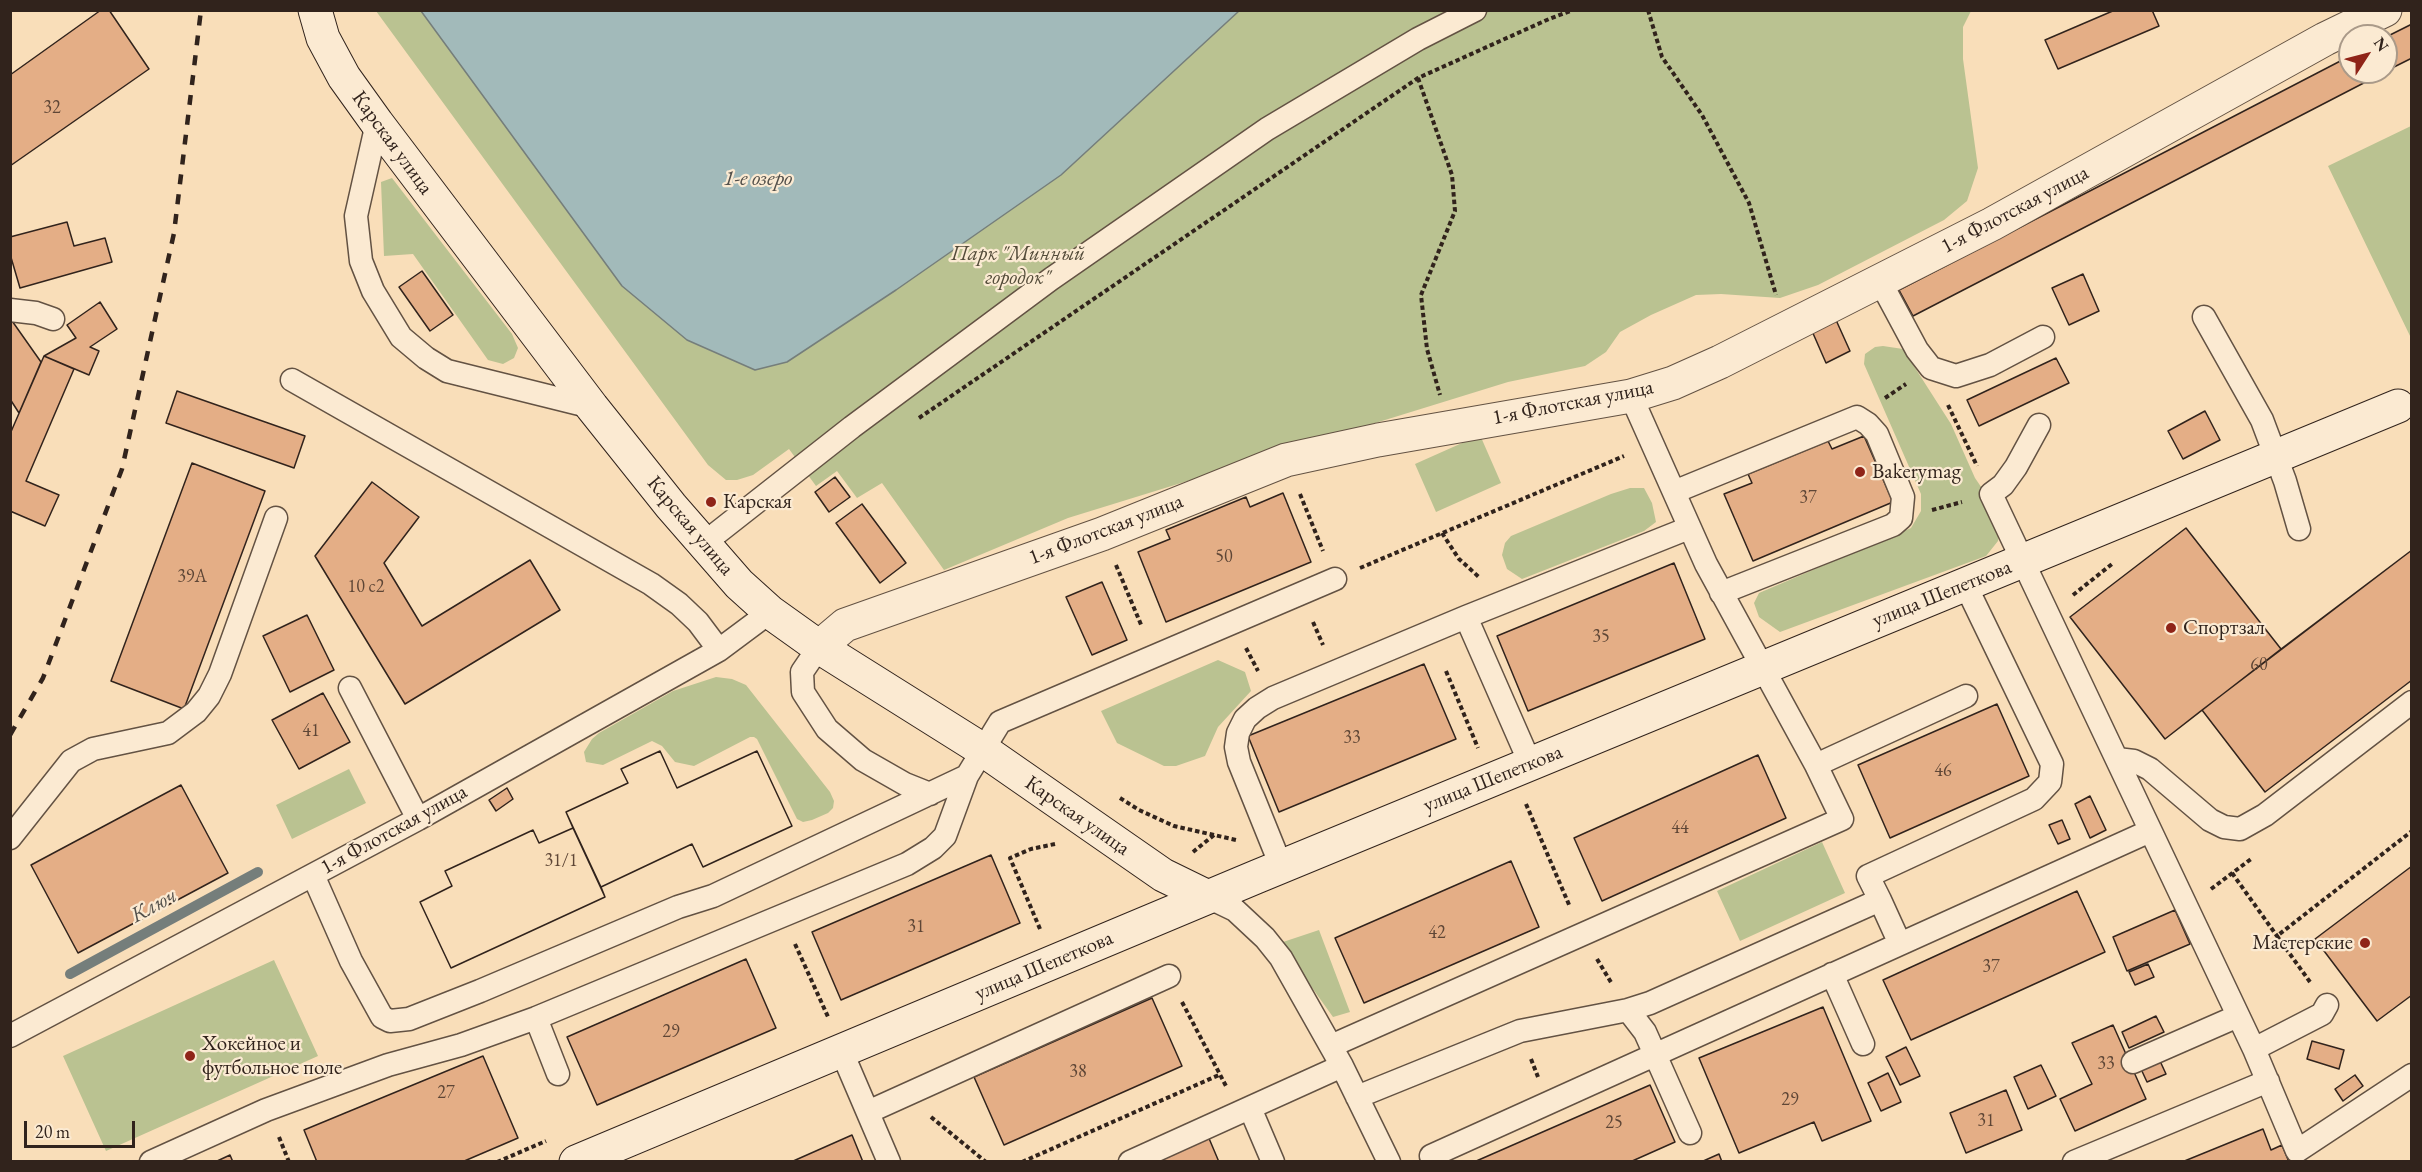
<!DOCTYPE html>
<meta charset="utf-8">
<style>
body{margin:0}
#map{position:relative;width:2422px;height:1172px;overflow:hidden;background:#f9deb9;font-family:"EB Garamond",serif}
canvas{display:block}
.frame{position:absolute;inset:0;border:12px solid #31231c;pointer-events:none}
.north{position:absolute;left:2338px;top:24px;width:60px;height:60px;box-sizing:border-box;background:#fbead2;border:2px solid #aa9a89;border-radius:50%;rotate:54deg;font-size:16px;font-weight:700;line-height:24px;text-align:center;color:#31231c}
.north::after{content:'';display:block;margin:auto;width:21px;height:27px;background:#8f2418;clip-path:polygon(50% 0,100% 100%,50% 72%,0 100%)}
.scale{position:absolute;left:24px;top:1121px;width:111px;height:27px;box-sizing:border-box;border:3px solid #31231c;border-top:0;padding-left:8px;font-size:18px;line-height:21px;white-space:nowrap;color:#31231c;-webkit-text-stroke:4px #fbead2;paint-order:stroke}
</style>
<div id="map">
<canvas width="2422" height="1172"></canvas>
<div class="frame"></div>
<div class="north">N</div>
<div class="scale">20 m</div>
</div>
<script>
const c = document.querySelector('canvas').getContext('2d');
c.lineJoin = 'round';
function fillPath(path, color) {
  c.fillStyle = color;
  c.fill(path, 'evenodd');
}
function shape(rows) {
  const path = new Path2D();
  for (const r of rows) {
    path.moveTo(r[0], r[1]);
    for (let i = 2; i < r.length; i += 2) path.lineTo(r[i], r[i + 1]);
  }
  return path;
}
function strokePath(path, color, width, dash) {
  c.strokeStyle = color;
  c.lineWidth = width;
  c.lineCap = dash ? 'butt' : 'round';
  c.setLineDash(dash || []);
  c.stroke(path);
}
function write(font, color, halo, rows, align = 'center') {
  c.font = font + ' "EB Garamond",serif';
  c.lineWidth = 4.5;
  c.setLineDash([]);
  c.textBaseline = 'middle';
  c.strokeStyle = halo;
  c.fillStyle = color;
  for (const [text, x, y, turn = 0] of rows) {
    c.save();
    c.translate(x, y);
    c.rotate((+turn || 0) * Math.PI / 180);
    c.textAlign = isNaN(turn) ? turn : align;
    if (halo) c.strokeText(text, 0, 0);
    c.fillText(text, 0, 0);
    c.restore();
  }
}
fillPath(shape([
 [376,11,1971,11,1963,27,1963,59,1978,168,1967,201,1944,220,1818,285,1780,298,1721,294,1696,295,1651,315,1620,332,1606,352,1585,366,1508,382,1068,518,944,570,882,483,857,498,837,471,816,486,789,449,753,475,737,480,726,480,708,465],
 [2411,126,2411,338,2328,166],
 [392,178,512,334,518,348,514,358,503,364,488,360,413,254,384,256,381,182],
 [1883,346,1903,349,1951,424,1975,478,1988,497,2000,530,1998,541,1986,556,1780,632,1759,617,1754,603,1759,593,1911,528,1921,511,1921,494,1864,364,1865,354,1875,347],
 [1480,435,1501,483,1436,512,1415,464],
 [1630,488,1644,488,1652,503,1656,522,1644,531,1522,579,1507,569,1502,555,1505,543,1511,536,1611,494],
 [1218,660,1245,672,1251,691,1218,727,1205,756,1176,766,1164,766,1117,743,1101,711],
 [716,677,732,679,746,685,830,792,834,801,833,808,828,813,812,820,803,822,797,819,757,739,754,737,750,737,694,766,675,762,662,746,652,741,603,765,586,762,584,752,592,739,599,733,673,691],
 [349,769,366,803,292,839,276,805],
 [1822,842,1845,893,1740,941,1717,891],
 [1319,930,1350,1012,1333,1017,1280,943],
 [274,960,318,1056,106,1151,63,1056]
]), '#bac291');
const water = shape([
 [421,11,1239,11,1061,175,896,290,787,362,755,370,687,340,622,286,421,11]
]);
fillPath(water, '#a2baba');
strokePath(water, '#757e7b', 1.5);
strokePath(shape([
 [70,974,258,872]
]), '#757e7b', 10);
const building = shape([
 [101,10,109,10,149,69,10,166,10,75,101,10],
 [2115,10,2152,10,2159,26,2058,69,2045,40,2115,10],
 [2412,24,2412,58,2386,71,2386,37,2412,24],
 [2350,56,2350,72,2385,72,1913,316,1899,290,2350,56],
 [67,222,74,246,105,238,112,262,20,288,10,254,10,237,67,222],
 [422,271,453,315,430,331,399,287,422,271],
 [2083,274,2099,311,2069,325,2052,288,2083,274],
 [100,302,117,329,90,347,99,351,89,375,44,356,76,338,67,325,100,302],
 [10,318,41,362,19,413,10,399,10,318],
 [1836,320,1850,351,1826,363,1812,331,1836,320],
 [44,356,74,369,26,481,59,495,45,526,10,511,10,434,44,356],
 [2056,358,2069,383,1979,426,1967,400,2056,358],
 [177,391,305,436,294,468,166,423,177,391],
 [2205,411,2220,440,2183,459,2168,431,2205,411],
 [1864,436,1893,502,1753,561,1724,494,1752,483,1748,474,1828,441,1832,449,1864,436],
 [192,463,265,491,184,709,111,681,192,463],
 [835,477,850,497,829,512,815,492,835,477],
 [372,482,419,517,384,563,422,626,530,560,560,610,405,704,315,556,372,482],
 [1283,493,1311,562,1166,622,1138,552,1170,539,1166,530,1246,497,1250,507,1283,493],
 [862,504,906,563,880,583,836,523,862,504],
 [2186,528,2281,649,2412,550,2412,680,2265,792,2202,710,2165,739,2070,617,2186,528],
 [2186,528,2281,649,2165,739,2070,617,2186,528],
 [2186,528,2281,649,2412,550,2412,680,2265,792,2202,710,2165,739,2070,617,2186,528],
 [2412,550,2412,680,2265,792,2202,710,2412,550],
 [1674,563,1705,639,1528,711,1497,636,1674,563],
 [1102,582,1127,640,1092,655,1066,597,1102,582],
 [307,615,334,670,290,692,263,636,307,615],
 [1424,664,1456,739,1279,812,1248,736,1424,664],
 [323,693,350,742,299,769,272,720,323,693],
 [1997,704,2029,776,1890,838,1858,765,1997,704],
 [660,751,677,788,757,751,792,826,703,867,692,844,601,887,605,897,451,968,420,902,452,886,445,871,533,830,539,843,573,828,566,812,628,783,621,769,660,751],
 [660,751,677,788,757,751,792,826,703,867,692,844,601,887,566,812,628,783,621,769,660,751],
 [1758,755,1786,818,1602,901,1574,838,1758,755],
 [181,785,228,873,78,953,31,865,181,785],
 [507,788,513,799,496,811,489,800,507,788],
 [2090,796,2106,830,2090,838,2075,804,2090,796],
 [2062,820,2070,839,2058,844,2049,825,2062,820],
 [573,828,605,897,451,968,420,902,452,886,445,871,533,830,539,843,573,828],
 [991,855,1020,923,841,1000,812,932,991,855],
 [1511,861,1539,927,1364,1003,1335,938,1511,861],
 [2412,866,2412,995,2377,1021,2315,939,2412,866],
 [2412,866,2412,995,2377,1021,2315,939,2412,866],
 [2412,866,2412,995,2377,1021,2315,939,2412,866],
 [2077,891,2105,952,1911,1040,1883,980,2077,891],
 [2175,910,2190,944,2127,971,2113,937,2175,910],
 [746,959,776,1028,597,1105,567,1037,746,959],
 [2148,964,2154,977,2135,985,2129,972,2148,964],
 [1152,998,1182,1066,1004,1145,974,1077,1152,998],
 [1823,1007,1871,1121,1822,1141,1814,1122,1739,1153,1699,1058,1823,1007],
 [2156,1016,2164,1032,2129,1048,2122,1032,2156,1016],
 [2113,1025,2146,1099,2075,1131,2060,1099,2092,1084,2072,1043,2113,1025],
 [2312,1041,2344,1050,2339,1069,2307,1059,2312,1041],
 [1906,1047,1920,1076,1900,1085,1886,1057,1906,1047],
 [483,1056,518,1138,462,1162,317,1162,304,1130,483,1056],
 [2160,1061,2166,1074,2147,1082,2141,1069,2160,1061],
 [2041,1065,2056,1096,2028,1109,2014,1077,2041,1065],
 [1888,1073,1901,1102,1881,1111,1868,1083,1888,1073],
 [2355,1075,2363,1086,2343,1101,2335,1089,2355,1075],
 [1650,1085,1675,1142,1630,1162,1474,1162,1650,1085],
 [2006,1090,2022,1130,1966,1153,1950,1113,2006,1090],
 [2263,1129,2271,1150,2282,1145,2289,1162,2182,1162,2263,1129],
 [852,1135,863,1162,791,1162,852,1135],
 [1208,1136,1219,1162,1149,1162,1208,1136],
 [1719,1154,1722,1162,1701,1162,1719,1154],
 [230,1155,233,1162,215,1162,230,1155]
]);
fillPath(building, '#e4ae86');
strokePath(building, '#31231c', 1.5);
const lane = shape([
 [377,123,356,216,361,261,373,291,401,337,426,358,447,371,592,407],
 [1880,281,1917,350,1931,368,1956,376,1990,365,2043,337],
 [10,310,36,313,53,319],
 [2204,317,2262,420,2285,481,2299,529],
 [292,380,651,584,679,604,698,622,719,650],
 [2039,425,2016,467,2003,485,1991,494,2254,1049,2297,1151,2412,1075],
 [1674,492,1857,417,1868,424,1877,434,1903,497,1901,518,1893,525,1721,593],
 [703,544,852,427,1051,279,1267,129,1418,39,1475,10],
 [1466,617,1530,763],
 [819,647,802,672,803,692,827,729,863,760,905,784,930,794],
 [350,688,418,819],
 [2117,759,2134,761,2150,769,2210,820,2224,827,2240,829,2265,815,2412,702],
 [1816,765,1966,696],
 [10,838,71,761,93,749,168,733,196,712,209,696,220,674,276,518],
 [1281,866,1239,762,1236,747,1238,733,1245,719,1257,708,1273,698,1466,617,1689,528],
 [313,875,351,961,382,1017,390,1021,409,1019,480,991,678,907,713,896,967,776],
 [1208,897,1235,910,1265,938,1281,958,1342,1066,1389,1162],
 [1880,900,1868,876,2034,799,2050,782,2052,764,1965,584],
 [1832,974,1863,1044],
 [1628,1010,1645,1032,1690,1133],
 [536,1018,558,1074],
 [10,1036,418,819,719,650,770,612],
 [1331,1046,1842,819,1816,765,1706,564,1631,396],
 [2254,1049,2322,1014,2327,1005],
 [841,1050,889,1162],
 [2133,1062,2238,1016],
 [1357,1097,1520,1031,1628,1010,1650,1003,1880,900,1900,944],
 [1250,1108,1273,1162],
 [868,1112,1169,976],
 [1431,1156,2150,831],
 [151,1162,266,1110,388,1065,461,1045,536,1018,907,864,933,848,945,836,967,776,1000,722,1335,579],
 [1130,1162,1342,1066],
 [2074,1162,2268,1081]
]);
const street = shape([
 [819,647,845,625,1102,534,1286,460,1378,440,1631,396,1673,383,1720,362,1992,224,2325,39,2385,10]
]);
const secondary = shape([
 [315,10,323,38,344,77,377,123,592,407,671,506,739,584,770,612,819,647,983,750,1163,875,1208,897],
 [576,1162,1256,877,2398,406]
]);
strokePath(lane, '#635243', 25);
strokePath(street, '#635243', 35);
strokePath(secondary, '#31231c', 35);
strokePath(shape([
 [1648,10,1662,57,1702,115,1749,203,1776,295],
 [1418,78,1452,175,1455,211,1421,295,1427,349,1440,395],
 [1885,398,1906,384],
 [1948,405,1977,466],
 [919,418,1418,78,1549,19,1573,10],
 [1300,494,1323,551],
 [1932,510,1962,502],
 [1442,533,1459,559,1480,578],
 [1116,565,1142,627],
 [1360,568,1624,456],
 [2073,595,2112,564],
 [1313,622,1323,645],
 [1246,648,1258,671],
 [1446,671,1478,748],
 [1120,798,1139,810,1174,826,1214,835],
 [1526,804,1570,907],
 [1193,852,1214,835,1236,840],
 [2232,873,2277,936],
 [2211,889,2251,859],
 [1040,929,1010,858,1031,849,1055,844],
 [795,944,829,1019],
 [1597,959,1612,984],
 [2310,982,2277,936,2412,831],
 [1182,1002,1226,1086],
 [1531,1059,1538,1077],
 [931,1117,986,1162],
 [279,1137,289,1162],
 [497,1162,546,1141],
 [1022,1162,1219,1075]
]), '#31231c', 4, [4.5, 3]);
strokePath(lane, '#fbead2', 22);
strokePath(street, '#fbead2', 33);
strokePath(secondary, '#fbead2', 33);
strokePath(shape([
 [10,735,43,678,122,469,174,233,201,10]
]), '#31231c', 4.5, [10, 10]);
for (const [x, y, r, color] of [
 [1860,472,6,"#8f2418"],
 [711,502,6,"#8f2418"],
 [2171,628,6,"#8f2418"],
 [2365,943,6,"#8f2418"],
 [190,1056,6,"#8f2418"]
]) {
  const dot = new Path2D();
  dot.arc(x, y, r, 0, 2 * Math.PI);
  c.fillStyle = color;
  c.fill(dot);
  strokePath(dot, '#fbead2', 2);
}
write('18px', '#5e4636', null, [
 ["32",52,108],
 ["37",1808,498],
 ["50",1224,557],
 ["39А",192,577],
 ["10 с2",366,587],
 ["35",1601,637],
 ["60",2259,665],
 ["41",311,731],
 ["33",1352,738],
 ["46",1943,771],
 ["44",1680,828],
 ["31/1",561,861],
 ["31",916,927],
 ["42",1437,933],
 ["37",1991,967],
 ["29",671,1032],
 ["33",2106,1064],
 ["38",1078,1072],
 ["27",446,1093],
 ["29",1790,1100],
 ["31",1986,1121],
 ["25",1614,1123]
]);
write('21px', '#31231c', '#fbead2', [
 ["Карская улица",392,143,54],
 ["1-я Флотская улица",2015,210,-28],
 ["1-я Флотская улица",1573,403,-11],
 ["Карская улица",690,526,50],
 ["1-я Флотская улица",1106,530,-21],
 ["улица Шепеткова",1942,594,-22],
 ["улица Шепеткова",1493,779,-22],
 ["Карская улица",1077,816,35],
 ["1-я Флотская улица",394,830,-29],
 ["улица Шепеткова",1044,966,-23]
]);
write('italic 21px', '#534b39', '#fbead2', [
 ["Парк \"Минный",1018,254],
 ["городок\"",1018,278]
]);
write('21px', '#31231c', '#fbead2', [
 ["Bakerymag",1872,472],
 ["Карская",723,502],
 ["Спортзал",2183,628],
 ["Мастерские",2353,943,"right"],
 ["Хокейное и",202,1044],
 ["футбольное поле",202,1068]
], 'left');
write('italic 22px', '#53504b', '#fbead2', [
 ["1-е озеро",758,179],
 ["Ключ",154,906,-29]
]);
</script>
